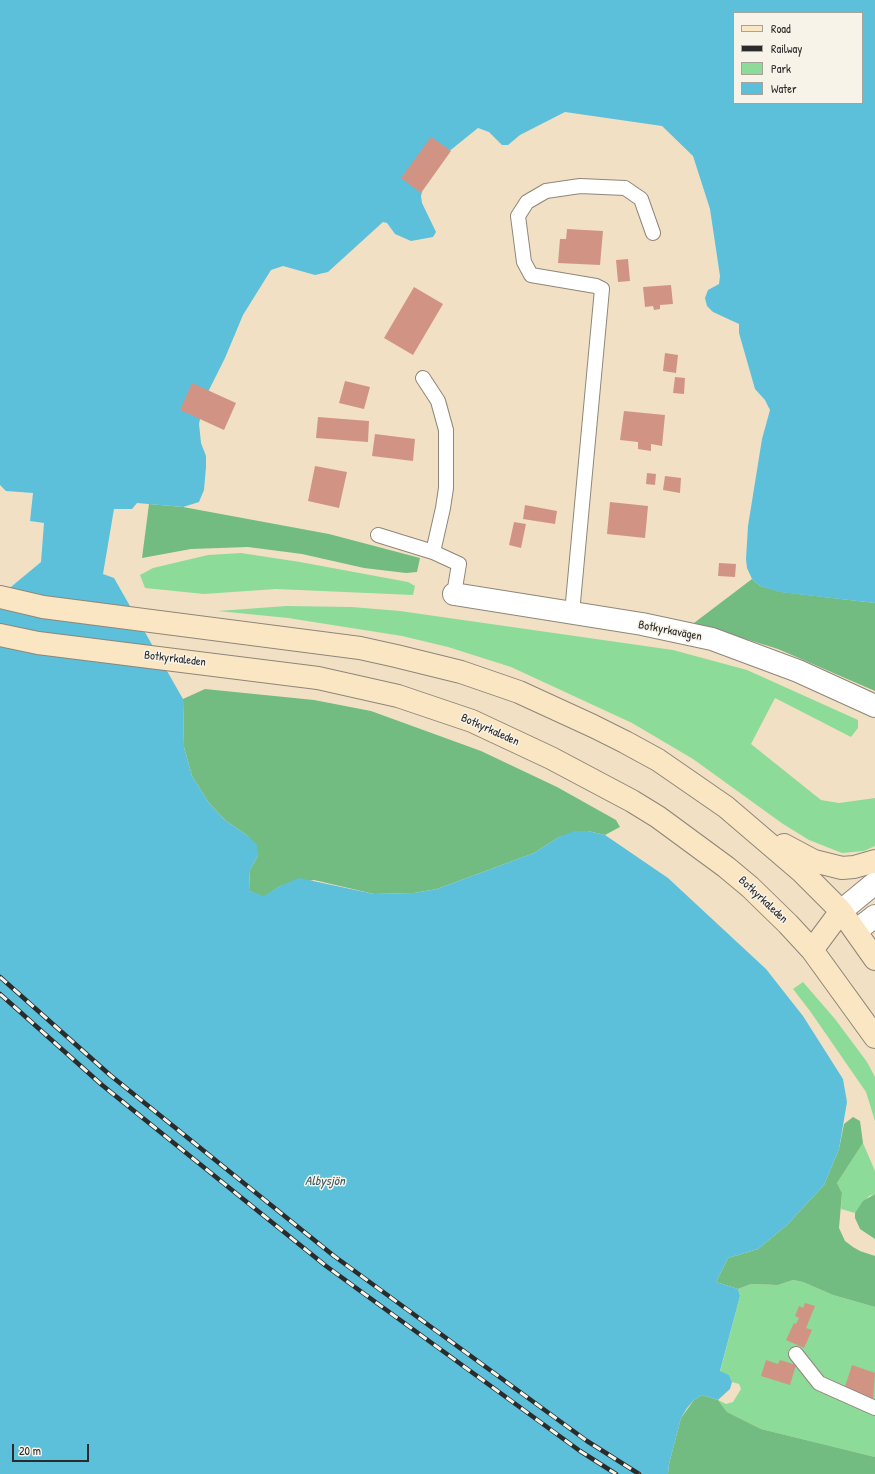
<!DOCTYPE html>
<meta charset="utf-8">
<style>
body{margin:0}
#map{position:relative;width:875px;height:1474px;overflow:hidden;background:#f2e0c5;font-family:"Patrick Hand",sans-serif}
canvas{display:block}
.legend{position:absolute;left:733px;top:12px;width:130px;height:92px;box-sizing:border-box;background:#f7f3e8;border:1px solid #a5a39c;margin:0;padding:5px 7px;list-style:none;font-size:12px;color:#2b2b2b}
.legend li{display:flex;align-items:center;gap:8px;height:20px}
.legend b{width:20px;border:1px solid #a5a39c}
.scale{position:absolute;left:12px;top:1444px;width:77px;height:18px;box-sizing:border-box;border:2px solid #2b2b2b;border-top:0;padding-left:5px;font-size:12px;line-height:14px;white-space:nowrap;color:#2b2b2b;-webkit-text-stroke:3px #f7f3e8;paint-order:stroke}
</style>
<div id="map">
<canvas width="875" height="1474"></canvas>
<ul class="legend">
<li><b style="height:5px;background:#fbe6c4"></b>Road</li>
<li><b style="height:5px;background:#2b2b2b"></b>Railway</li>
<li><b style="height:11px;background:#8ddb99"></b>Park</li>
<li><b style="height:11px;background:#5cc0da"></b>Water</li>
</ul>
<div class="scale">20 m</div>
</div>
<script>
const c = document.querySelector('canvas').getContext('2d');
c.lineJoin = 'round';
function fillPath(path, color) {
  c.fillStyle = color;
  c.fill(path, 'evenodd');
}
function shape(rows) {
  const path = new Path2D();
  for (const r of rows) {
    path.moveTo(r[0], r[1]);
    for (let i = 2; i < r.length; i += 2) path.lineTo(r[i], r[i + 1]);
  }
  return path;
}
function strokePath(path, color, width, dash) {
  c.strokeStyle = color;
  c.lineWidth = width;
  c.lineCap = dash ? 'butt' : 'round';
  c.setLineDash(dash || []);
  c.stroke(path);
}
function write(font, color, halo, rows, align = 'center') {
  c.font = font + ' "Patrick Hand",sans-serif';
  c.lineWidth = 3;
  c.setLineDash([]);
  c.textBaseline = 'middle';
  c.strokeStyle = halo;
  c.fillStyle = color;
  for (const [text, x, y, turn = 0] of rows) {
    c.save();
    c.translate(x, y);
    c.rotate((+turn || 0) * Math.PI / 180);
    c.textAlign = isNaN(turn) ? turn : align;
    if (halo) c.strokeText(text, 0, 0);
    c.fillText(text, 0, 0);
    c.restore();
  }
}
fillPath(shape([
 [241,553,300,562,408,582,415,586,413,595,276,589,204,594,145,588,140,575,153,568,208,555],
 [286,606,352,607,400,611,673,650,747,670,858,720,858,728,851,737,775,698,751,744,821,800,839,803,875,798,875,846,864,851,842,853,809,840,783,824,693,759,632,723,511,667,448,647,402,636,288,618,218,611],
 [803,982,835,1019,867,1062,875,1077,875,1121,866,1092,810,1011,793,989],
 [863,1143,875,1171,875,1194,869,1196,855,1213,841,1209,842,1193,837,1183],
 [793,1280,803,1282,833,1295,875,1307,875,1457,761,1429,727,1412,718,1400,726,1404,733,1402,741,1389,739,1384,732,1382,729,1375,720,1372,740,1296,738,1289,751,1284,778,1285]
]), '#8ddb99');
fillPath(shape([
 [149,504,183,507,329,534,420,558,417,572,406,573,364,568,302,554,248,547,191,549,142,558],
 [752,579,760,586,782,592,875,603,875,691,778,649,694,623],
 [205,689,314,700,371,711,481,751,557,787,616,820,620,827,605,835,588,831,559,837,534,853,437,889,414,893,374,894,314,880,280,886,264,897,249,891,250,870,258,856,248,836,225,820,209,803,192,776,184,747,183,699],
 [853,1117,860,1121,863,1143,837,1183,842,1193,839,1228,845,1241,853,1247,860,1251,875,1256,875,1307,833,1295,803,1282,793,1280,778,1285,751,1284,738,1289,716,1282,728,1258,758,1249,787,1225,824,1185,839,1149,844,1124],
 [875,1194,875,1239,860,1229,855,1218,855,1213,863,1201],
 [702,1395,718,1400,727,1412,761,1429,875,1457,875,1474,668,1474,669,1464,681,1418,694,1400]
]), '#72bb81');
fillPath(shape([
 [0,0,875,0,875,603,779,592,760,586,752,579,747,568,746,559,748,526,762,439,770,410,765,400,755,389,739,333,739,324,713,312,707,306,705,298,708,290,719,284,720,276,710,209,693,156,662,126,565,112,520,135,508,145,502,145,489,132,478,128,447,153,423,187,421,196,422,203,436,232,433,237,411,241,395,234,387,223,383,222,328,272,315,275,283,266,271,270,243,315,225,358,204,400,199,424,201,443,206,456,206,467,204,490,199,502,183,507,137,503,132,509,114,509,103,574,114,578,183,699,184,747,192,776,209,803,225,820,248,836,257,845,258,856,250,870,249,891,264,896,280,886,299,878,374,894,414,893,437,889,534,853,559,837,574,831,588,831,605,835,668,878,766,969,803,1016,843,1079,847,1102,839,1149,824,1185,787,1225,758,1249,728,1258,716,1282,738,1289,740,1296,720,1371,729,1375,732,1382,730,1389,718,1400,702,1395,694,1400,687,1408,681,1418,669,1464,668,1474,0,1474,0,596,41,562,44,523,30,521,33,493,6,491,0,485],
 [734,13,862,13,862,103,734,103]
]), '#5cc0da');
fillPath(shape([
 [431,137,451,151,421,193,401,178],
 [567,229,603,231,600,265,558,263,560,239,566,239],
 [628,259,630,281,618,282,616,260],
 [671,285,673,304,660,305,660,309,654,310,653,306,645,307,643,287],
 [414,287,443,304,413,355,384,338],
 [665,353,678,355,676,373,663,371],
 [675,377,685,378,684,394,673,393],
 [345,381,370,387,364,409,339,403],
 [192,383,236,403,224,430,180,410],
 [624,411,665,415,662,446,651,444,651,451,638,449,638,442,620,440],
 [318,417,369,421,368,442,316,438],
 [375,434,415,439,413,461,372,456],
 [315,466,347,472,339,508,308,501],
 [647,473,656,474,655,485,646,484],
 [665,476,681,478,680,493,663,490],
 [610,502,648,506,645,538,607,534],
 [525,505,557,511,555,524,523,519],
 [514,522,526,524,521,548,509,545],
 [719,563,736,564,735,577,718,576],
 [805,1303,815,1306,806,1328,812,1330,804,1348,786,1340,794,1323,796,1324,799,1318,795,1316,799,1306,803,1308],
 [766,1360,778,1364,780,1360,796,1365,790,1385,761,1376],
 [852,1365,875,1373,873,1399,844,1390]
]), '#d19484');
const service = shape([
 [423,378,438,401,446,430,446,488,443,508,433,552],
 [378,535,433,552,459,564,454,594],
 [572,613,602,289,596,286,531,275,524,262,518,216,527,202,546,191,580,186,625,188,641,199,653,233],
 [796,1354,819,1383,875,1408]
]);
const minor = shape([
 [454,594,642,624,712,639,798,671,875,706]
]);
const tertiary = shape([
 [841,911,875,883],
 [856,931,875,916]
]);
const secondary = shape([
 [0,597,43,607,360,648,396,656,461,672,519,692,593,726,625,742,658,760,726,807,802,872,841,911,875,959],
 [0,635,38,643,318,678,398,696,472,721,551,758,632,801,658,817,726,867,750,887,788,924,812,950,875,1037],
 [784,845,814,861,842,868,854,867,875,861],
 [812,950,841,911]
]);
strokePath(service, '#8e8678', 16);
strokePath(minor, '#8e8678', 24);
strokePath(tertiary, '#8e8678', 24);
strokePath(secondary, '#8e8678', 24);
strokePath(service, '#fff', 14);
strokePath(minor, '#fff', 22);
strokePath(tertiary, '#fff', 22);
strokePath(secondary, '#fbe6c4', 22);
const rail = shape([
 [0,977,110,1075,334,1256,587,1441,639,1474],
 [0,994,102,1085,326,1266,580,1451,616,1474]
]);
strokePath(rail, '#2b2b2b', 4.5);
strokePath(rail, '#f7f3e8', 3, [9]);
write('12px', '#2b2b2b', '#f7f3e8', [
 ["Botkyrkavägen",670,631,11],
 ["Botkyrkaleden",175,659,7],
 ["Botkyrkaleden",490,730,24],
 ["Botkyrkaleden",763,900,43]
]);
write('italic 13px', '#3a5860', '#f7f3e8', [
 ["Albysjön",325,1182]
]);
</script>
